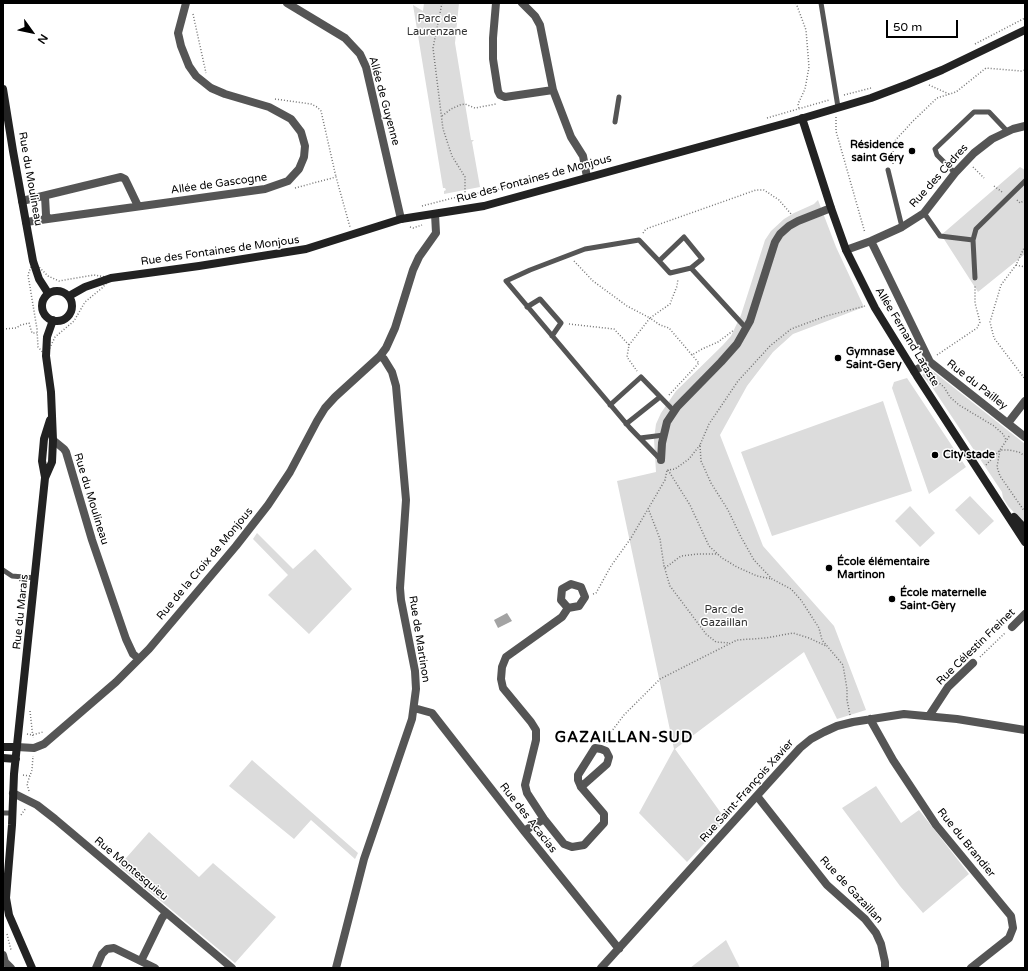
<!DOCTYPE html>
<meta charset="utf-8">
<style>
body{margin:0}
#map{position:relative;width:1028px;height:971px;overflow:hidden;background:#fff;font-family:"Varela Round",sans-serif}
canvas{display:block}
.frame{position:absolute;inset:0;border:4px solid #000;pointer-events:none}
.north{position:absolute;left:12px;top:12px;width:40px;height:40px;-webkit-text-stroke:3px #fff;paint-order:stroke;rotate:123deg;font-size:11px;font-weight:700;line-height:16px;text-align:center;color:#000}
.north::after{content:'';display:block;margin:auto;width:14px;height:18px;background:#000;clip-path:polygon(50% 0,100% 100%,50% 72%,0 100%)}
.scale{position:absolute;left:886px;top:20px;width:72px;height:18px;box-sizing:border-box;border:2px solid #000;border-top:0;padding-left:5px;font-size:12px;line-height:14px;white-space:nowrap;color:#000;-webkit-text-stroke:3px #fff;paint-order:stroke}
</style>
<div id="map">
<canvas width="1028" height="971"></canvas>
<div class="frame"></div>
<div class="north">N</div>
<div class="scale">50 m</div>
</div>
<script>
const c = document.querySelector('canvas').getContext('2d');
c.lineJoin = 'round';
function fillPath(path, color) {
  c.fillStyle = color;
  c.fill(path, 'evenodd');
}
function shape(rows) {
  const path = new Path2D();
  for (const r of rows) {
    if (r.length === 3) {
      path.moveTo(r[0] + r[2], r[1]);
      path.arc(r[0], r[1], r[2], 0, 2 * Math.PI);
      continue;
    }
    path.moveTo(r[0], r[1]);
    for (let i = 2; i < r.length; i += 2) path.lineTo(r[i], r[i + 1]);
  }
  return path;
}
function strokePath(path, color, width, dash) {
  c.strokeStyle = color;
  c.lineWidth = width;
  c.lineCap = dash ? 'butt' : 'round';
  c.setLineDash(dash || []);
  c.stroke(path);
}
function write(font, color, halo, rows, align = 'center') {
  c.font = font + ' "Varela Round",sans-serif';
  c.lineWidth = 3;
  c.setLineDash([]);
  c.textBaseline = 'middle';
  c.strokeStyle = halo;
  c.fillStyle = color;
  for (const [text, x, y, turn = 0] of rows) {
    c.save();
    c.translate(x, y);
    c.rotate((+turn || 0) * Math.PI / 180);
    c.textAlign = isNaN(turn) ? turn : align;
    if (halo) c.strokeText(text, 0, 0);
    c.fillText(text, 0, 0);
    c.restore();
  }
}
fillPath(shape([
 [424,3,459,3,455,43,471,140,474,140,472,142,480,187,444,194,444,191,446,190,445,188,443,188,413,5,423,11],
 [1020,167,1025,170,1025,254,978,292,942,236,940,236],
 [818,200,836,247,864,307,793,334,773,352,747,386,720,435,763,546,834,626,866,710,837,719,804,652,675,749,726,820,687,862,639,813,674,749,617,481,656,472,654,439,656,424,661,413,676,391,723,345,731,336,741,315,765,240,771,231,784,219,794,213,814,204],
 [929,368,1025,444,1025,524,1008,506,1003,498,1002,492,932,387,922,375],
 [907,378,966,467,929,494,892,388,894,382],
 [883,401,912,491,772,536,741,452],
 [970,496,994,521,979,535,955,510],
 [910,506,935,533,920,547,895,521],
 [257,533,293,569,315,549,352,589,309,634,268,595,288,575,253,539],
 [252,760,358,853,355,859,311,820,294,839,229,786],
 [876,786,901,823,919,810,969,874,923,913,900,886,842,808],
 [149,832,199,877,213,863,276,917,235,963,119,866],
 [726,940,740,968,690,968]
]), '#dcdcdc');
fillPath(shape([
 [507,613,512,621,498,628,494,620]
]), '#a3a3a3');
strokePath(shape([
 [442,3,433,48,443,129,452,156,465,177,465,196],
 [796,3,806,30,809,67,805,89,798,104,799,109],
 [193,14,206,73],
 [975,44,1025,18],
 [929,85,949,94],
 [844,95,871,88],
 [275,99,311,104,317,107,321,111,336,177],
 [442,116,451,109,460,105,465,104,475,108,496,104,497,103],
 [836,117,836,131,865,233],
 [767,118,829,100],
 [893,164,893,143,912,122,937,98,956,92,986,68,1021,71,1025,70],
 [973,167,984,178],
 [994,186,1002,192],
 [295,188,336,177,350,227],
 [1017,200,1020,203,1025,200],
 [422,206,453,198,526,184],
 [410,227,413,228,422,225],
 [643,233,646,229,756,190,764,190,779,200,791,214],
 [1025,246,1016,265,1025,267],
 [33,261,48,276,59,281,94,275,111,278,102,288,85,302,74,321,55,337,46,356,38,347,37,329,28,275,33,261],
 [574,261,593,281,627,306,650,318,670,304,677,286,678,279],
 [1016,265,1001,285,990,322,994,338,1025,379],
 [569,324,614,329,629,345,627,357,637,371],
 [3,329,16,328,21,325,29,323,32,333,37,333],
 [629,345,650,318,660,325,669,328,692,355,702,349,718,342,734,330],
 [937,355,977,328,980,322,975,303,975,286],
 [928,374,944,387,950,397,959,405,994,426,1003,434,1006,440],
 [669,395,699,363,692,355],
 [700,445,689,459,675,469,668,470,690,505,709,546,722,558,737,567,757,576,772,579],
 [1025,456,1019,452,1009,450,1000,450,997,467,1000,476,1025,512],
 [986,465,1000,450,1010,435],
 [648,508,660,539,664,566,670,586,706,634,716,642,730,643],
 [665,568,681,556,698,554,718,554],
 [593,594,596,593,611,566,631,538,665,480,667,470],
 [980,657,1006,632],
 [30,711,33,738],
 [850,715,847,700,847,689,843,665,822,640,819,628,801,600,791,589,772,579,754,560,741,537,728,510,711,483,701,461,700,445,709,424,738,381,770,346,791,329,826,316,865,306],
 [27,734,32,735,43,732],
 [607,743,608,736,624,715,660,679,737,640,766,638,793,633,809,638,826,646],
 [23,775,30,776],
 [29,791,27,784,32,770,33,756],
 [21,815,26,808],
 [7,934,11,950]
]), '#777', 1.5, [1, 2]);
strokePath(shape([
 [821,3,838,107],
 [615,122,619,97],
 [888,170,902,227],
 [955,173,937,155,935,149,974,112,989,112,1007,131],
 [924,213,940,236,973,240,975,278],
 [973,240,976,229,1025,181],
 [659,261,639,240,585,249,530,270,506,281,630,428,661,460],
 [691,268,702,259,684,237,659,261,670,273,691,268,746,328],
 [527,307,540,299,561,323,552,336],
 [610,405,641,377,674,411],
 [626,424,660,397],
 [640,438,664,435],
 [3,570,12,576,35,578],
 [3,813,12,813]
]), '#555', 5);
strokePath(shape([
 [287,3,345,38,360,54,366,67,401,219],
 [496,3,493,38,493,59,498,91,500,95,505,97,553,90],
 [522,3,535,16,540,25,553,90,571,137,583,156,587,177],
 [45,196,46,215,48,218],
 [22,201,121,177,125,179,127,183,138,206],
 [26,222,265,189,288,181,299,169,304,157,305,146,301,132,291,119,269,107,225,94,211,88,196,76,189,66,181,46,178,33,186,3],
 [871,241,930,362,1025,437],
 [846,250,871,241,902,227,924,213,955,173,974,153,992,139,1013,129,1025,126],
 [914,371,930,362],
 [1008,423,1025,401],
 [53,440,64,449,66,452,92,540,126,639,133,654,139,659],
 [661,460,662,443,667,422,677,407,721,362,737,344,750,321,775,242,780,234,789,226,798,221,831,208],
 [568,608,561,600,562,589,571,584,581,587,585,597,579,606,568,608,562,617,506,657,502,667,501,679,503,688,531,722,536,730,536,740,525,785,527,793,544,819,564,844,572,847,584,845,604,823,604,814,581,787,578,780,578,775,595,748,601,749,606,751,609,757,607,764,581,787],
 [1012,627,1025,614],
 [414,708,432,713,524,831,619,949],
 [929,716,948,687,973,663],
 [870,719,893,760,936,825,1011,916,1013,928,1009,938,971,968],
 [17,747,34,748,44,744,116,682,149,649,236,546,268,505,290,472,317,421,325,408,335,397,380,356,386,348,395,328,413,270,419,257,436,233,435,214],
 [13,793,37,805,55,819,232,968],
 [757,796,827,885,865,919,876,933,881,944,885,962,885,968],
 [524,831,544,819],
 [3,955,5,962,11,968],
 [141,961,162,918,166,913],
 [96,968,102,954,107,949,114,948,155,968],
 [336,968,364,859,412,719,416,689,415,671,401,600,400,588,406,500,396,386,392,372,384,359,380,356],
 [601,968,800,748,811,739,824,732,837,726,853,722,904,714,957,719,1025,730]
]), '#555', 8);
strokePath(shape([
 [3,89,13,151,33,261,39,279,48,293],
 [802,118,831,208,846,250,875,308,917,376,1025,542],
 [57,306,15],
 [69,296,85,287,111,278,199,266,306,249,401,219,484,206,790,122,871,98,908,84,942,70,1025,30],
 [45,477,42,461,44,439,50,420],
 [1014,517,1025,529],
 [3,747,17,747],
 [3,758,16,759],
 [32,968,9,915,6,898,12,825,14,774,45,478,52,462,53,440,51,392,46,356,47,337,53,320]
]), '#222', 8);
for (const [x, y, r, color] of [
 [912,151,4,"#000"],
 [838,358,4,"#000"],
 [935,455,4,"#000"],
 [829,568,4,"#000"],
 [892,599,4,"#000"]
]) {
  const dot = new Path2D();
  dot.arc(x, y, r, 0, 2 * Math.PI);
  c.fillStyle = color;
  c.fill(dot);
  strokePath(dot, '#fff', 1.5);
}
write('11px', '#333', '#fff', [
 ["Parc de",437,19],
 ["Laurenzane",437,32],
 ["Parc de",724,610],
 ["Gazaillan",724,623]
]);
write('11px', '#000', '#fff', [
 ["Allée de Guyenne",384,101,75],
 ["Rue des Cèdres",939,176,-48],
 ["Rue du Moulineau",30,179,80],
 ["Rue des Fontaines de Monjous",534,179,-15],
 ["Allée de Gascogne",219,184,-8],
 ["Rue des Fontaines de Monjous",220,251,-8],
 ["Allée Fernand Lataste",907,337,59],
 ["Rue du Pailley",977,385,38],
 ["Rue du Moulineau",91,499,73],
 ["Rue de la Croix de Monjous",205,564,-50],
 ["Rue du Marais",21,612,-84],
 ["Rue de Martinon",419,639,81],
 ["Rue Célestin Freinet",976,647,-44],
 ["Rue Saint-François Xavier",747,791,-48],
 ["Rue des Acacias",528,818,52],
 ["Rue du Brandier",966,843,51],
 ["Rue Montesquieu",131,869,40],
 ["Rue de Gazaillan",851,890,47]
]);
write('bold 11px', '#000', '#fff', [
 ["Résidence",904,145,"right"],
 ["saint Géry",904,158,"right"],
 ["Gymnase",846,352],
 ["Saint-Gery",846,365],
 ["City stade",943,455],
 ["École élémentaire",837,562],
 ["Martinon",837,575],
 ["École maternelle",900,593],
 ["Saint-Gèry",900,606]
], 'left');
c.letterSpacing = '1px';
write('bold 15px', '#000', '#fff', [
 ["GAZAILLAN-SUD",624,738]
]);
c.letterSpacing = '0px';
</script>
